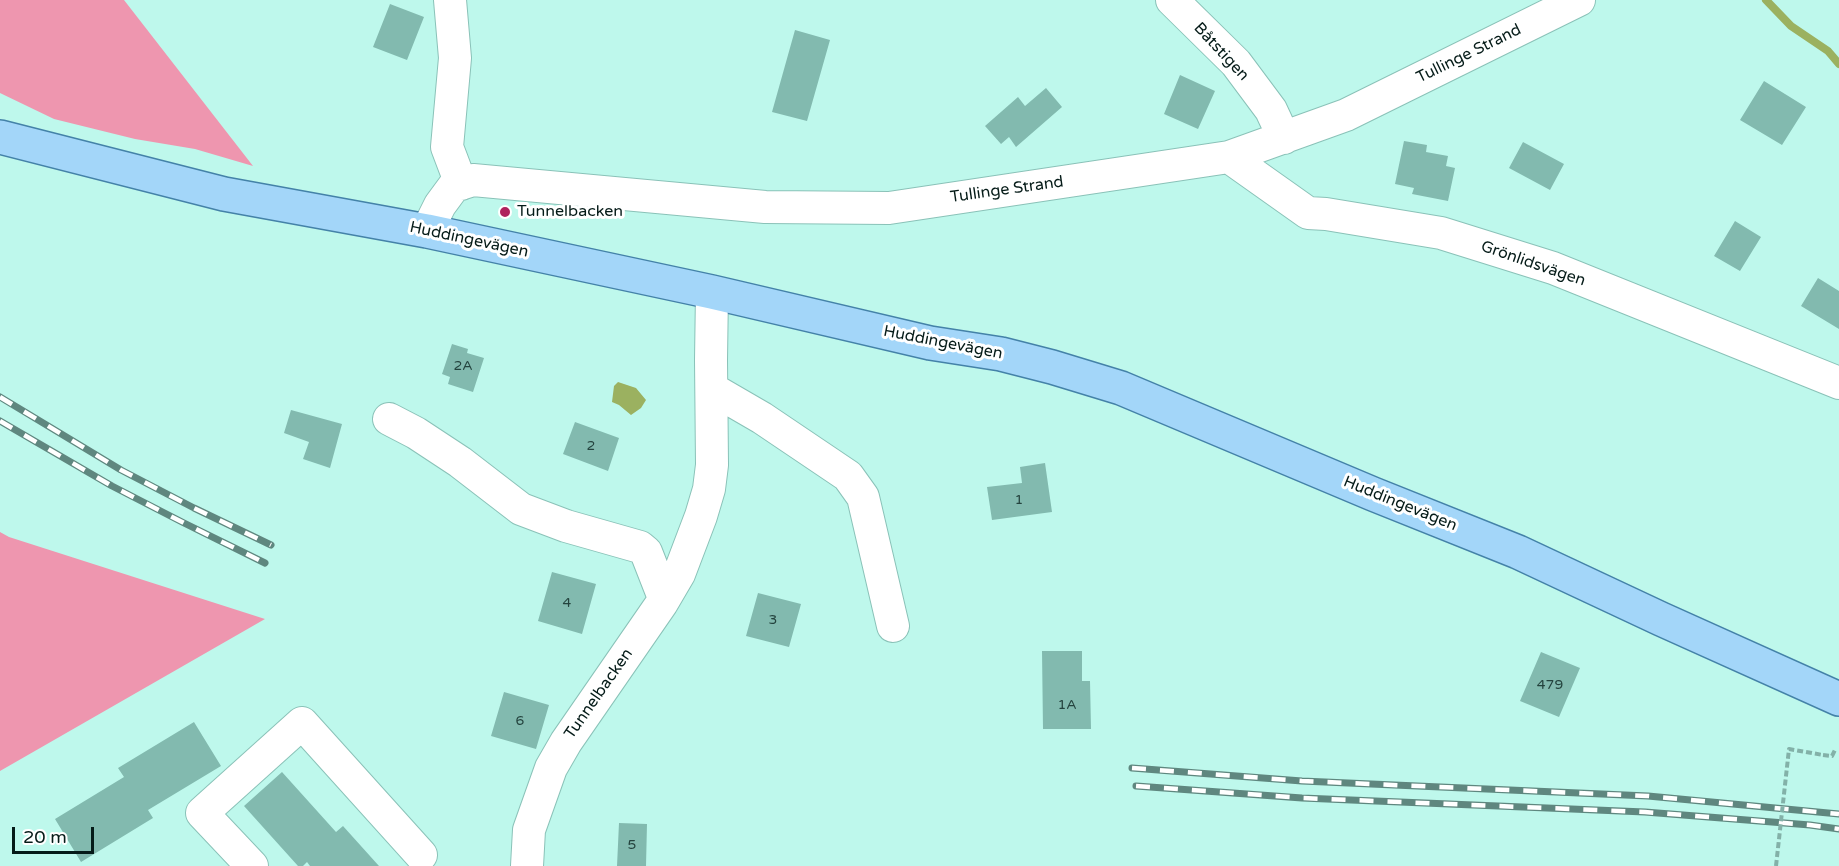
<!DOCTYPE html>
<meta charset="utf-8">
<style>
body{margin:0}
#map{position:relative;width:1839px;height:866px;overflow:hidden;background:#bef8ec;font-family:"Varela Round",sans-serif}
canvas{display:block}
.scale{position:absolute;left:12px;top:827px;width:82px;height:27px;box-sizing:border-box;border:3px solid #051b18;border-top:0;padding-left:8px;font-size:18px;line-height:21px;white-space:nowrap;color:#051b18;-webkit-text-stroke:4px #fff;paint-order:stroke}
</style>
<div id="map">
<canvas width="1839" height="866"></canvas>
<div class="scale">20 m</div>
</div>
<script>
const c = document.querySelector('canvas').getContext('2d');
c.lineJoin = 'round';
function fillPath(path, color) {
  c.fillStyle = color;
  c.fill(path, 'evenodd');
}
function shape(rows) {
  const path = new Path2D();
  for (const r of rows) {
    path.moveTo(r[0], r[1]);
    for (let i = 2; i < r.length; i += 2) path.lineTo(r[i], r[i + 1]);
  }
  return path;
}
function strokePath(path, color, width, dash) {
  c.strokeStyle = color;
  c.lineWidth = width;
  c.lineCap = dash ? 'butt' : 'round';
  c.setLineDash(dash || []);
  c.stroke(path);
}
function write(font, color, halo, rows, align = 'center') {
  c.font = font + ' "Varela Round",sans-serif';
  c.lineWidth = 6;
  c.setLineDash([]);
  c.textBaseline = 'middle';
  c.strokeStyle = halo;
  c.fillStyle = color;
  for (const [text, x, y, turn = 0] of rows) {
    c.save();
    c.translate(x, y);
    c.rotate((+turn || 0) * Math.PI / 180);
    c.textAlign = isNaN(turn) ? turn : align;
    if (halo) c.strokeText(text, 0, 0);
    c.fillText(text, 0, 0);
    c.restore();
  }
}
fillPath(shape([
 [0,0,124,0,253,166,195,149,135,139,54,119,0,93],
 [0,532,9,537,265,619,0,771]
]), '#ee96af');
fillPath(shape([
 [618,382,636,388,646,400,641,408,631,415,619,405,612,402,614,386]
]), '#9bb160');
strokePath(shape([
 [1766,0,1791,26,1828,51,1839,64]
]), '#9bb160', 8);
fillPath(shape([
 [390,4,424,17,407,60,373,47],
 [795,30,830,40,807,121,772,112],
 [1180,75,1215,91,1198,129,1164,114],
 [1764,81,1806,107,1782,145,1740,120],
 [1046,88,1062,107,1016,147,1009,137,1001,144,985,126,1018,97,1025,106],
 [1404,141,1427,145,1426,152,1448,156,1446,166,1455,168,1448,201,1412,194,1414,188,1395,184],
 [1523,142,1564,164,1550,190,1509,168],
 [1735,221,1761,237,1740,271,1714,256],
 [1818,278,1839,291,1839,329,1801,306],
 [452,344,468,349,467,353,484,358,473,392,448,384,450,377,442,374],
 [291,410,342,424,330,468,303,459,309,442,284,433],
 [575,422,619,438,608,471,563,454],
 [1045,463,1052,512,992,520,987,487,1022,483,1020,467],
 [552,572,596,584,582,634,538,621],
 [758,593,801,604,789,647,746,636],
 [1042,651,1082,651,1082,681,1090,681,1091,729,1043,729],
 [1541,652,1580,668,1559,717,1520,701],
 [504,692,549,705,536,749,491,736],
 [194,722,221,766,148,810,153,818,81,862,55,819,124,777,118,768],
 [282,772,336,832,343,826,379,866,310,866,307,862,303,866,298,866,244,806],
 [619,823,647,824,646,866,617,866]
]), '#82baaf');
const minor = shape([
 [450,0,455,58,447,147,461,184],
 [1172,0,1236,63,1271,110,1284,138],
 [1229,157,1308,213,1326,214,1441,233,1553,268,1839,383],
 [427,231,440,205,454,186,473,180,765,207,889,208,1229,157,1346,115,1579,0],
 [712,389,762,418,848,476,863,497,893,626],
 [389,419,416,433,460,462,521,509,566,526,640,547,646,552,664,598],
 [252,866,202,813,302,723,421,855],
 [527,866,529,830,551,768,566,742,662,603,679,574,701,516,709,489,712,465,711,360,712,292]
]);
const major = shape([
 [0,137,224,194,427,231,712,292,930,343,1001,354,1052,367,1121,388,1373,494,1518,552,1661,619,1839,699]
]);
strokePath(minor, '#8ac2b8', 34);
strokePath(major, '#4482a8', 36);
strokePath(shape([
 [1823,755,1832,756,1836,748]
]), '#83b1a8', 4, [6, 3]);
strokePath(minor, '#fff', 32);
strokePath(major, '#a3d6f9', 33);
const rail = shape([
 [0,397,121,470,194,508,271,545],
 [0,421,112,486,184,523,265,563],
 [1132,768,1302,781,1648,796,1839,814],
 [1136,786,1302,798,1645,812,1810,825,1839,829]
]);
strokePath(rail, '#5f877f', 7);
strokePath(rail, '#fff', 4.5, [14]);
strokePath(shape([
 [1776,866,1789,749,1823,755]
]), '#83b1a8', 4, [6, 3]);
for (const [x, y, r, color] of [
 [505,212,6,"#af225d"]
]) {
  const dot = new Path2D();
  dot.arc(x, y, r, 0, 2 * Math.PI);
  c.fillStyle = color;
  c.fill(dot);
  strokePath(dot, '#fff', 2);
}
write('14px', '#24433e', null, [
 ["2A",463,366],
 ["2",591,446],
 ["1",1019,500],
 ["4",567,603],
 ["3",773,620],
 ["479",1550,685],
 ["1A",1067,705],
 ["6",520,721],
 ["5",632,845]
]);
write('16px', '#051b18', '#fff', [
 ["Båtstigen",1221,52,47],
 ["Tullinge Strand",1469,54,-26],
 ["Tullinge Strand",1007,190,-8],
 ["Huddingevägen",469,240,12],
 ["Grönlidsvägen",1533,264,19],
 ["Huddingevägen",943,343,11],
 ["Huddingevägen",1400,504,22],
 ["Tunnelbacken",599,694,-55]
]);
write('16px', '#051b18', '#fff', [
 ["Tunnelbacken",517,212]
], 'left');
</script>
